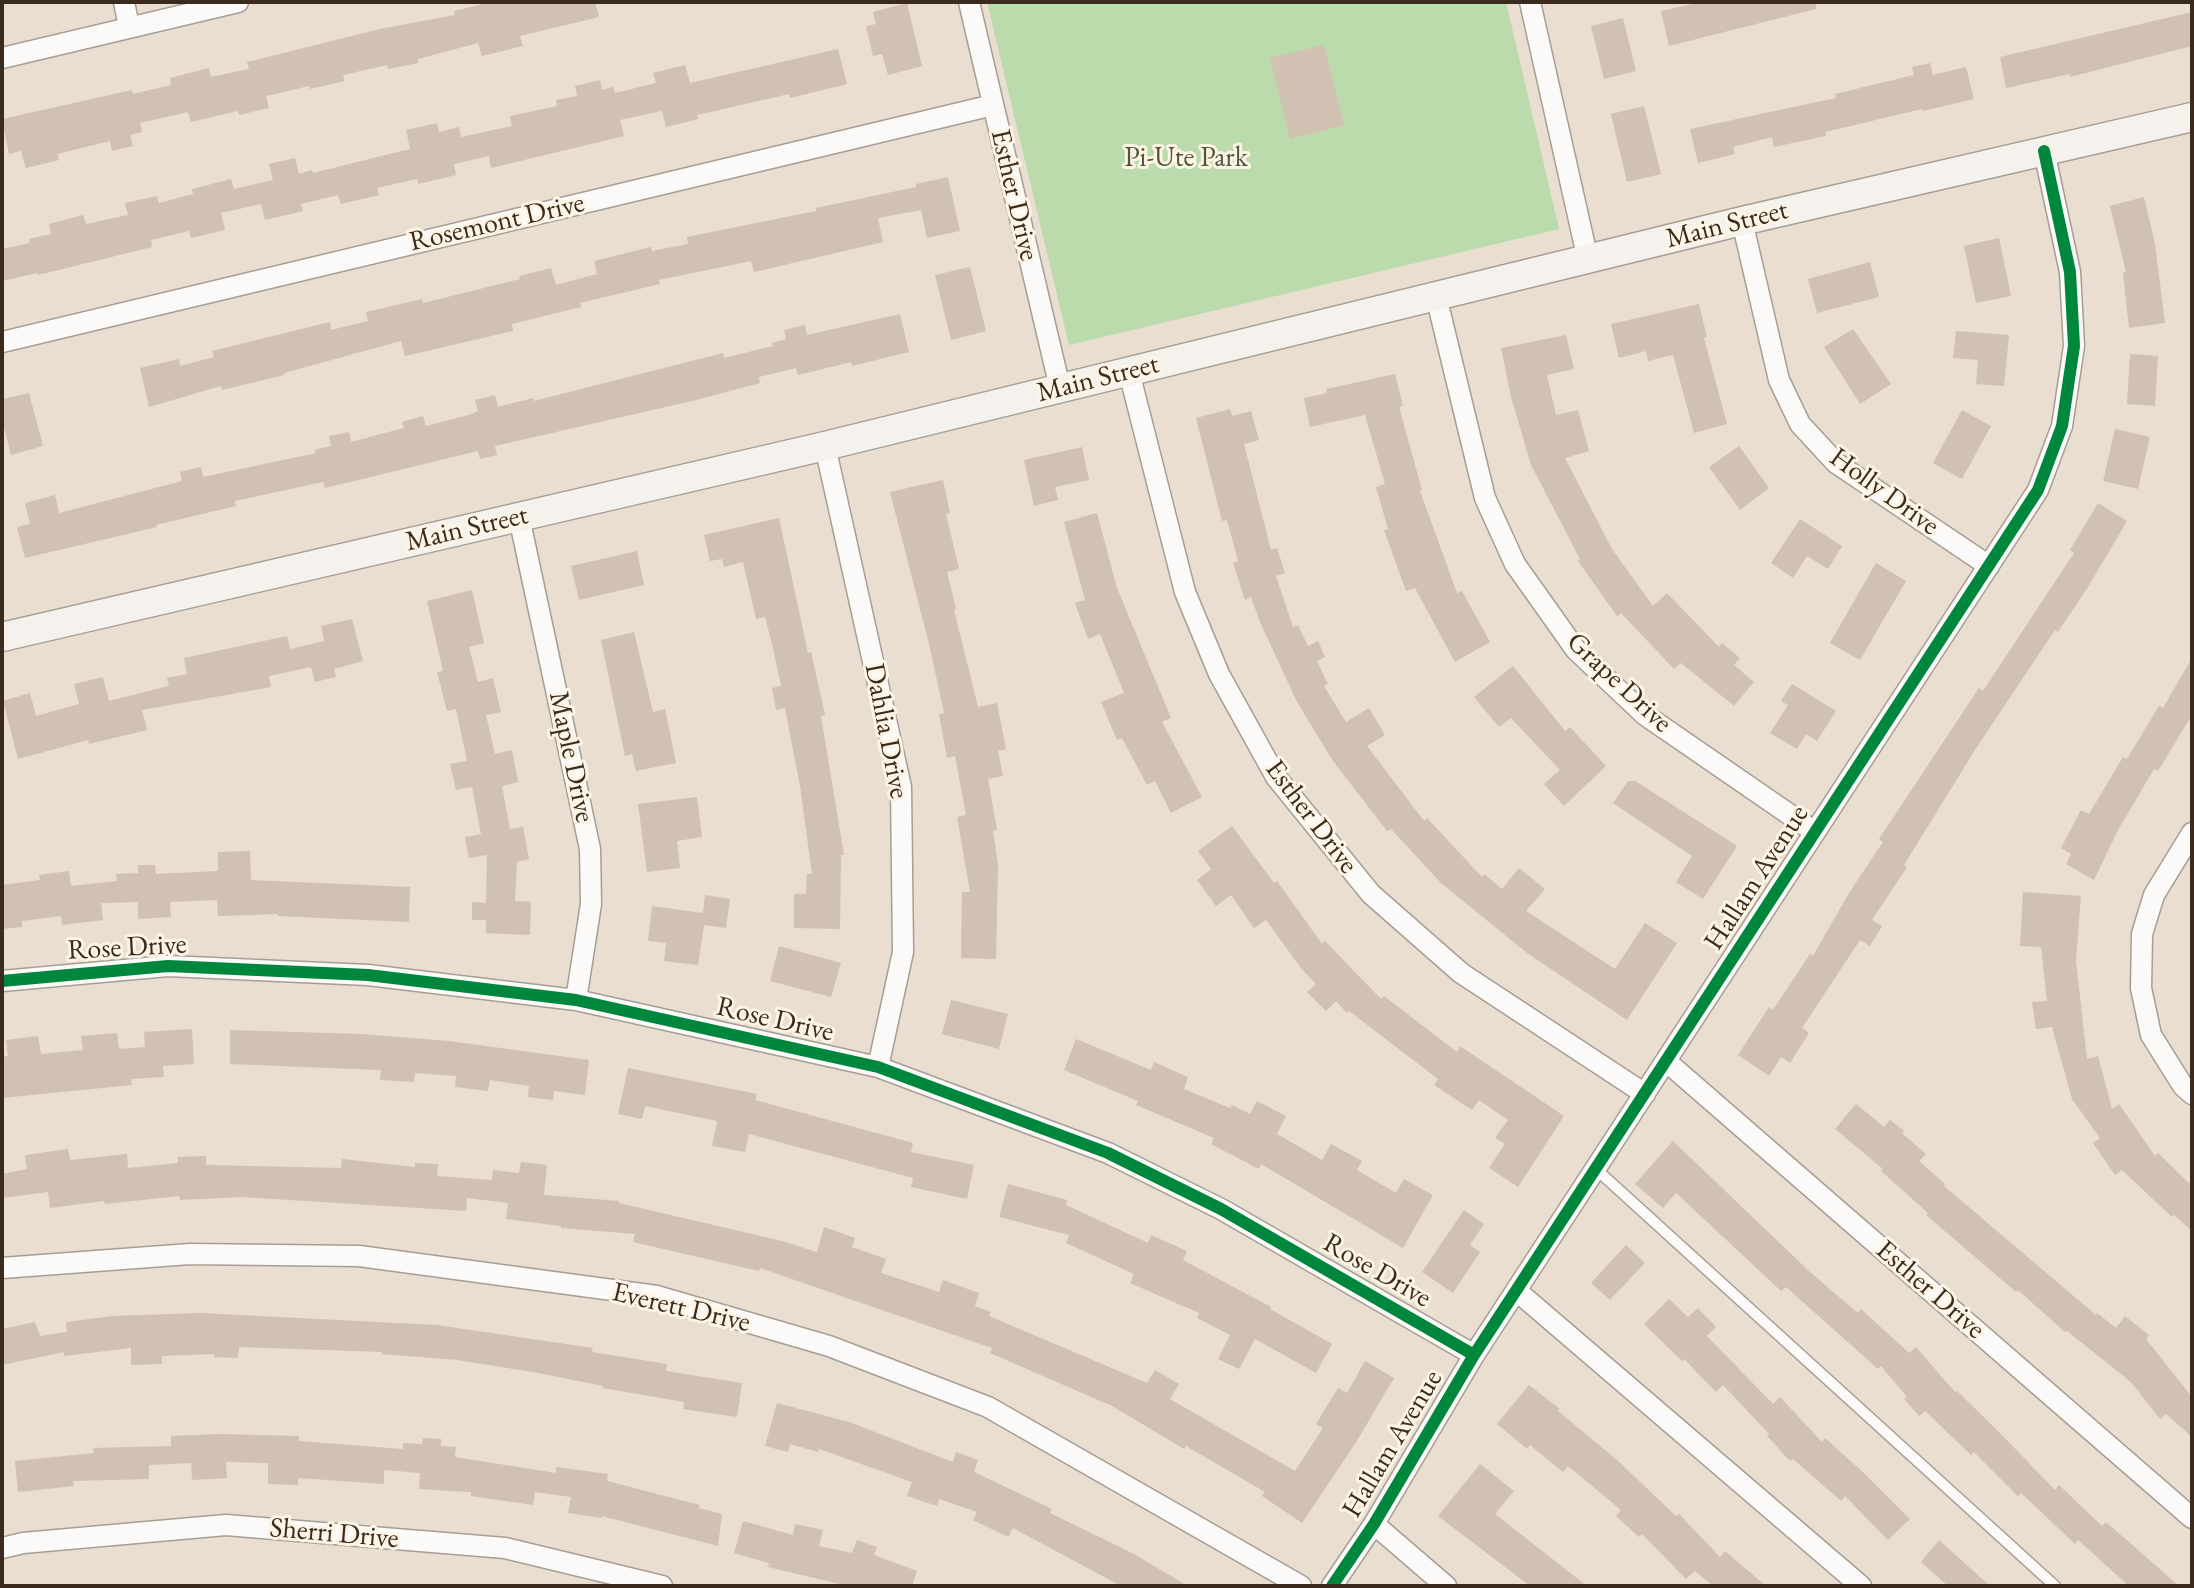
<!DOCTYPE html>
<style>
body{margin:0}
#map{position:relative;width:2194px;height:1588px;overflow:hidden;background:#e9decf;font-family:"EB Garamond",serif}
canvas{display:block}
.frame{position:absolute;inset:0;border:4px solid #3b2a1e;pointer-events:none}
</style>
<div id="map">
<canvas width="2194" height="1588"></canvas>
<div class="frame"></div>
</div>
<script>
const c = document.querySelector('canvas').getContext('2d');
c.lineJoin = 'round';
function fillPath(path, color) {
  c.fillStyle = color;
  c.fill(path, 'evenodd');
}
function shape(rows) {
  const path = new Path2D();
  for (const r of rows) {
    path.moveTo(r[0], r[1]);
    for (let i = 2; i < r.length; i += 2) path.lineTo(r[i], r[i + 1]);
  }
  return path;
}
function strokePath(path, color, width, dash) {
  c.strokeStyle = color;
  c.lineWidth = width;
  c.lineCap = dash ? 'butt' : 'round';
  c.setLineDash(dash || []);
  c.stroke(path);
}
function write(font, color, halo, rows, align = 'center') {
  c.font = font + ' "EB Garamond",serif';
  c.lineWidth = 6;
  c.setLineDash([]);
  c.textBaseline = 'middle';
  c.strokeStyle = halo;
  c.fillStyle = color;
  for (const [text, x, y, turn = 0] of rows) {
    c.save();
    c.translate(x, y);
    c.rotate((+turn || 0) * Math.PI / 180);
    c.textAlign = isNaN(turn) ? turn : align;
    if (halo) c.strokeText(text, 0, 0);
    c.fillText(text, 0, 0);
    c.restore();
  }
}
fillPath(shape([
 [987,2,1506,2,1559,229,1069,345]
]), '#bbdbac');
fillPath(shape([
 [491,2,595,2,599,17,520,36,523,46,482,56,478,43,418,59,418,63,388,69,387,65,343,75,345,81,310,89,309,86,266,96,269,108,239,115,238,111,191,122,188,112,140,123,142,132,130,135,133,146,112,151,110,141,58,154,59,160,26,168,21,151,9,154,2,119,132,90,133,94,171,85,170,78,209,68,211,77,249,69,247,62,380,29,455,15,454,11],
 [1702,2,1816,2,1816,9,1669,46,1661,11],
 [907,3,922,66,888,75,882,54,873,56,866,26,876,24,873,12],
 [2192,12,2192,46,2070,77,2070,74,2006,88,2000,57],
 [1623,18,1636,71,1604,79,1591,26],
 [1324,45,1344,125,1290,139,1270,58],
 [838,49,847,84,790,98,789,94,697,115,698,119,666,127,662,111,620,120,624,136,491,168,489,156,454,164,456,175,418,184,417,179,377,188,379,195,341,204,338,195,301,204,303,211,265,220,261,204,221,213,225,230,191,238,189,231,151,240,152,247,38,275,37,273,2,281,2,249,30,243,29,239,51,234,49,224,83,215,86,224,128,215,125,203,157,196,159,203,193,194,192,189,231,179,234,189,273,180,269,164,295,158,299,174,312,170,313,173,410,149,406,130,437,123,439,132,459,127,461,137,512,126,510,116,557,106,556,100,577,96,575,86,600,80,602,90,613,87,615,93,656,83,653,73,685,65,690,83],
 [1930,63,1933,75,1966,67,1974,99,1923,111,1922,109,1825,132,1826,136,1774,147,1772,137,1733,147,1735,154,1698,163,1690,129,1836,98,1835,94,1914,75,1912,67],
 [1644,106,1661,174,1627,182,1611,114],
 [948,177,960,231,927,238,921,210,878,218,883,242,754,272,751,261,659,280,660,284,580,303,581,307,512,324,513,331,405,356,401,341,284,373,284,375,222,390,221,386,149,407,140,368,179,359,180,366,214,357,212,351,330,322,331,330,368,321,366,312,422,299,423,303,520,279,519,276,551,268,556,285,597,274,594,261,651,247,652,251,688,244,687,237,816,211,816,208,916,187,916,184],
 [2144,197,2155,244,2165,323,2129,328,2123,273,2126,272,2110,206],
 [1999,238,2011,296,1976,303,1964,246],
 [1870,262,1879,297,1817,313,1808,279],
 [970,267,986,331,951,340,935,275],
 [1699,304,1707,337,1704,338,1727,424,1694,433,1673,355,1648,361,1646,351,1619,358,1611,324],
 [900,314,909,352,852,366,851,362,798,375,796,368,759,377,760,383,696,400,495,446,497,455,480,459,478,451,325,488,323,482,235,501,236,506,156,525,157,527,25,558,17,527,30,524,25,503,55,495,59,513,182,481,180,472,201,467,203,477,316,453,315,450,331,446,329,436,349,432,351,442,404,428,402,422,423,416,426,426,469,415,478,411,475,400,495,395,498,407,533,398,534,401,723,353,724,358,773,346,772,343,786,339,784,330,805,325,807,335],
 [1853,329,1891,384,1860,404,1824,347],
 [1956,331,2009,335,2004,386,1976,384,1978,360,1953,358],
 [1566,335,1574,369,1547,375,1556,415,1578,410,1589,451,1565,458,1612,549,1653,606,1667,593,1719,647,1722,643,1740,658,1734,665,1754,682,1734,706,1681,663,1674,669,1621,613,1617,616,1578,561,1580,559,1531,465,1511,397,1501,348],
 [2130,354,2158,356,2155,406,2127,404],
 [1395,374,1403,406,1399,407,1422,490,1420,491,1457,593,1462,591,1490,642,1455,662,1415,588,1406,591,1384,530,1388,529,1376,487,1385,484,1365,415,1310,427,1304,398,1327,393,1326,389],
 [29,393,43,446,11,455,2,419,2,399],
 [1230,409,1232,416,1251,411,1259,440,1244,444,1271,550,1277,548,1285,573,1276,576,1293,627,1298,625,1308,646,1318,641,1325,657,1317,661,1328,684,1324,686,1346,722,1369,708,1385,735,1367,746,1424,821,1427,818,1482,877,1484,874,1502,889,1519,868,1545,889,1526,911,1615,969,1645,923,1677,943,1627,1020,1527,953,1441,883,1391,829,1387,831,1333,761,1297,702,1260,622,1251,597,1245,600,1233,563,1238,561,1227,520,1222,521,1196,418],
 [1962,410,1991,426,1962,479,1933,463],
 [2115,429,2150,437,2138,489,2103,481],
 [1739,446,1769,488,1740,510,1709,467],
 [1082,447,1089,480,1055,487,1058,500,1034,506,1024,460],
 [943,480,950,513,946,514,959,569,947,572,956,609,954,610,978,707,997,703,1006,749,998,751,1003,776,988,779,997,830,993,831,998,865,996,959,961,958,962,892,970,892,957,817,966,815,955,756,947,758,939,714,944,713,929,644,890,492],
 [2098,503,2127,521,2088,587,2058,632,2055,630,1975,750,1904,865,1907,867,1872,920,1882,926,1870,946,1860,940,1802,1028,1809,1033,1790,1063,1781,1057,1769,1076,1738,1055,1769,1007,1773,1010,1810,954,1813,956,1849,893,1883,842,1879,839,1979,688,1983,691,2074,553,2070,550],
 [1097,513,1117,588,1171,718,1162,722,1202,797,1171,813,1155,781,1147,785,1122,738,1117,740,1101,702,1124,693,1100,634,1088,639,1075,603,1085,600,1064,522],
 [779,518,808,653,811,652,825,715,821,716,844,855,841,855,840,929,794,928,794,894,806,894,807,874,812,874,800,786,785,708,776,710,772,688,781,686,773,648,765,617,756,619,743,562,724,567,722,559,710,561,704,535],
 [1800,519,1842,546,1828,569,1807,556,1793,578,1771,563],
 [637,551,644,585,579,600,571,566],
 [1876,563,1906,581,1860,660,1830,643],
 [472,590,484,643,469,647,478,682,493,678,501,712,486,715,495,754,512,750,518,782,502,786,510,829,523,827,529,859,517,862,515,901,531,902,530,935,486,933,486,920,472,920,472,902,486,903,487,855,469,858,465,837,481,834,472,787,456,790,450,764,467,761,456,709,447,711,437,672,443,671,427,601],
 [352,619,363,661,334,669,336,677,315,682,311,667,269,676,271,687,142,710,147,730,89,744,88,740,18,759,3,701,30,693,36,716,79,704,74,684,103,677,109,701,169,686,167,678,187,674,184,658,287,636,290,649,324,641,321,626],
 [634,632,653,712,665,709,676,763,636,771,632,754,625,756,601,640],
 [2192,658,2192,715,2158,771,2154,769,2118,830,2094,880,2066,864,2071,854,2061,848,2081,810,2089,814,2123,757,2127,759,2159,706,2163,708],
 [1513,666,1565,731,1570,727,1606,766,1564,806,1544,784,1560,770,1511,718,1499,727,1474,697],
 [1792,684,1836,711,1817,741,1806,734,1797,749,1770,733,1788,705,1781,701],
 [1628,781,1635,781,1737,846,1703,899,1676,882,1692,856,1613,803],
 [697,797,702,837,677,841,680,868,647,872,638,804],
 [1232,826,1274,883,1277,881,1322,944,1325,941,1381,999,1384,996,1457,1052,1460,1046,1564,1116,1518,1187,1489,1168,1505,1144,1495,1138,1508,1120,1479,1100,1472,1110,1434,1085,1438,1079,1349,1011,1347,1013,1336,1001,1326,1011,1307,992,1316,984,1301,968,1266,920,1254,928,1231,895,1216,906,1197,880,1211,869,1198,851],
 [250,851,251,880,410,887,409,922,278,916,278,914,218,916,217,900,170,902,171,917,138,919,138,902,101,903,103,920,62,925,61,916,22,921,22,927,2,929,2,885,40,880,39,875,69,871,71,886,117,881,116,874,138,873,138,865,155,865,156,874,218,871,218,852],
 [2023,892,2081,896,2076,961,2087,1059,2098,1056,2112,1109,2119,1104,2155,1156,2158,1153,2192,1186,2192,1231,2174,1215,2172,1217,2122,1170,2115,1175,2093,1143,2100,1138,2072,1099,2052,1027,2036,1029,2032,1002,2047,1001,2041,947,2020,946],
 [705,895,730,899,726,928,704,925,698,965,664,961,666,943,648,941,652,906,703,913],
 [779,946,841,963,831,997,770,981],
 [951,1000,1008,1014,999,1049,942,1034],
 [192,1029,194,1064,163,1066,164,1077,131,1079,132,1085,2,1098,2,1057,8,1056,6,1040,38,1036,41,1054,83,1050,81,1036,117,1033,119,1049,145,1047,144,1032],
 [230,1030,361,1034,449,1041,589,1060,585,1095,554,1091,553,1100,528,1097,529,1086,490,1080,488,1091,455,1087,456,1076,415,1073,414,1082,380,1080,381,1070,230,1064],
 [1076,1039,1151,1070,1154,1062,1188,1077,1184,1089,1230,1108,1232,1105,1250,1114,1257,1101,1286,1116,1277,1134,1322,1160,1331,1144,1362,1161,1357,1170,1396,1193,1404,1179,1433,1195,1403,1248,1261,1164,1259,1169,1211,1144,1214,1138,1136,1105,1138,1101,1064,1070],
 [628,1068,757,1094,755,1100,913,1143,911,1152,974,1165,967,1199,911,1187,913,1178,749,1134,745,1152,712,1146,717,1121,645,1106,642,1119,618,1114],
 [1856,1104,1884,1127,1890,1120,1904,1131,1902,1133,1926,1154,1919,1161,1945,1184,1944,1186,2096,1315,2097,1313,2116,1328,2125,1316,2149,1335,2146,1339,2192,1397,2192,1437,2166,1414,2160,1419,2131,1382,2067,1331,2065,1332,2018,1290,2016,1292,1926,1215,1928,1213,1881,1171,1883,1169,1835,1129],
 [1673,1141,1811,1273,1858,1313,1861,1309,1909,1353,1916,1347,1955,1392,1957,1391,1996,1429,2055,1490,2059,1485,2102,1526,2106,1522,2179,1586,2129,1586,2078,1540,2075,1544,2021,1493,2018,1496,1974,1452,1971,1455,1925,1411,1919,1416,1904,1399,1907,1397,1881,1366,1878,1369,1786,1287,1781,1291,1676,1193,1663,1208,1635,1184],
 [68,1149,70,1160,127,1154,128,1168,178,1163,178,1157,206,1156,206,1165,341,1168,342,1159,415,1167,415,1163,438,1164,437,1176,492,1180,493,1170,519,1173,521,1162,547,1165,544,1195,619,1201,619,1203,782,1241,817,1252,824,1227,855,1238,852,1247,886,1259,881,1273,939,1292,943,1280,979,1293,975,1306,991,1312,989,1316,1147,1383,1155,1370,1179,1384,1170,1399,1295,1471,1323,1428,1316,1424,1338,1388,1347,1393,1365,1361,1394,1378,1355,1444,1302,1523,1262,1496,1265,1492,1186,1446,1184,1449,1112,1406,990,1353,992,1348,760,1268,759,1271,633,1242,635,1234,561,1228,561,1226,506,1219,508,1203,467,1198,466,1211,241,1197,180,1200,179,1196,105,1204,104,1201,50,1208,48,1192,2,1198,2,1174,27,1169,25,1155],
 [1008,1184,1067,1200,1066,1205,1148,1243,1151,1235,1187,1251,1183,1260,1271,1307,1270,1309,1332,1344,1316,1373,1255,1339,1239,1369,1218,1359,1230,1335,1197,1318,1199,1313,1130,1283,1134,1274,1066,1243,1069,1235,999,1217],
 [1464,1210,1484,1224,1470,1245,1480,1252,1453,1293,1422,1272],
 [1626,1245,1645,1263,1610,1300,1591,1283],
 [1669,1299,1688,1317,1698,1308,1716,1327,1707,1336,1773,1404,1780,1397,1822,1442,1825,1438,1865,1474,1910,1519,1888,1540,1845,1496,1841,1501,1793,1459,1790,1461,1767,1436,1769,1434,1723,1385,1716,1392,1684,1359,1682,1361,1644,1324],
 [200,1313,437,1325,593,1348,592,1352,667,1364,666,1371,742,1383,737,1417,683,1409,684,1402,603,1388,603,1386,533,1372,457,1360,382,1354,382,1352,239,1347,238,1358,214,1357,214,1354,162,1356,162,1364,131,1365,131,1348,64,1356,64,1352,2,1365,2,1329,35,1322,40,1336,67,1332,66,1322,113,1316],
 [1529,1385,1560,1409,1558,1411,1617,1460,1676,1516,1679,1514,1720,1557,1725,1551,1766,1586,1713,1586,1695,1571,1686,1579,1642,1534,1639,1537,1616,1516,1621,1510,1568,1466,1563,1472,1530,1445,1527,1449,1497,1424],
 [777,1403,849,1422,953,1462,956,1452,978,1460,974,1472,1052,1509,1050,1513,1132,1553,1188,1586,1121,1586,1013,1528,1008,1537,973,1520,977,1512,939,1499,937,1506,907,1496,912,1482,819,1449,818,1452,790,1444,788,1452,765,1446],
 [219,1434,299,1436,299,1441,403,1449,403,1443,422,1444,423,1438,441,1439,441,1446,456,1447,455,1457,556,1473,556,1467,608,1474,607,1481,700,1505,699,1508,722,1514,718,1546,602,1516,602,1518,568,1513,571,1497,535,1492,533,1505,471,1496,471,1492,419,1489,420,1473,384,1470,384,1484,298,1478,298,1485,268,1484,268,1463,226,1462,227,1478,192,1480,191,1463,149,1465,149,1479,73,1481,74,1486,18,1492,15,1461,94,1453,93,1448,171,1446,171,1436],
 [1480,1464,1514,1491,1495,1514,1587,1586,1530,1586,1438,1516],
 [743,1521,793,1535,795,1524,823,1530,819,1546,852,1553,857,1540,877,1547,874,1555,917,1571,912,1586,848,1586,768,1567,769,1563,734,1553],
 [1939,1540,1990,1586,1948,1586,1921,1562]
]), '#d0c1b2');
const lane = shape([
 [1597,1170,2055,1586]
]);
const street = shape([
 [124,2,129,27],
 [969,2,1060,388],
 [1530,2,1588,260],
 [2,58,238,2],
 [1742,221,1779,380,1800,424,1836,463,1989,566],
 [1436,296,1485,498,1515,564,1576,650,1645,715,1815,832],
 [2,342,993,105],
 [1129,372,1185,592,1219,674,1276,777,1371,894,1461,973,1645,1094],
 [825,446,901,787,903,952,878,1067],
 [519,517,590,849,591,904,576,1000],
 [2192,833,2154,895,2142,934,2141,988,2151,1035,2183,1086,2192,1094],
 [2,981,168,966,368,975,576,1000,878,1067,1108,1153,1221,1209,1474,1355],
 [1667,1062,2192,1518],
 [2,1268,190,1254,359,1256,657,1296,829,1346,988,1407,1301,1586],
 [1518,1292,1861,1586],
 [1374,1524,1446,1586],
 [2,1548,23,1543,226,1525,505,1548,662,1586],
 [1332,1586,1374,1524,1474,1355,2038,490,2062,426,2074,346,2070,272,2044,151]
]);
const secondary = shape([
 [2,637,825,446,1742,221,2192,117]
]);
strokePath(lane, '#a69e94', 13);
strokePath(street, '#a69e94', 23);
strokePath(secondary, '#a69e94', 31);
strokePath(lane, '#fcfaf8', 10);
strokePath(street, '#fcfaf8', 20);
strokePath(secondary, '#f5f2ed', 28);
strokePath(shape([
 [2,981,168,966,368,975,576,1000,878,1067,1108,1153,1221,1209,1474,1355],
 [1332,1586,1374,1524,1474,1355,2038,490,2062,426,2074,346,2070,272,2044,151]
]), '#00873e', 12);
write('28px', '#52563a', '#fcf5e5', [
 ["Pi-Ute Park",1186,158]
]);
write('28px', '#3b2a1e', '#fcf5e5', [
 ["Esther Drive",1014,195,77],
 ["Rosemont Drive",497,223,-13],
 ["Main Street",1727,225,-14],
 ["Main Street",1098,379,-14],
 ["Holly Drive",1884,492,36],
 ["Main Street",467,529,-13],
 ["Grape Drive",1619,683,43],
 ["Dahlia Drive",886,731,79],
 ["Maple Drive",571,757,78],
 ["Esther Drive",1311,817,53],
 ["Hallam Avenue",1757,878,-57],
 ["Rose Drive",127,948,-3],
 ["Rose Drive",775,1020,13],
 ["Rose Drive",1377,1271,30],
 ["Esther Drive",1930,1290,41],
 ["Everett Drive",681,1308,13],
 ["Hallam Avenue",1393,1444,-59],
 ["Sherri Drive",334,1534,5]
]);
</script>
